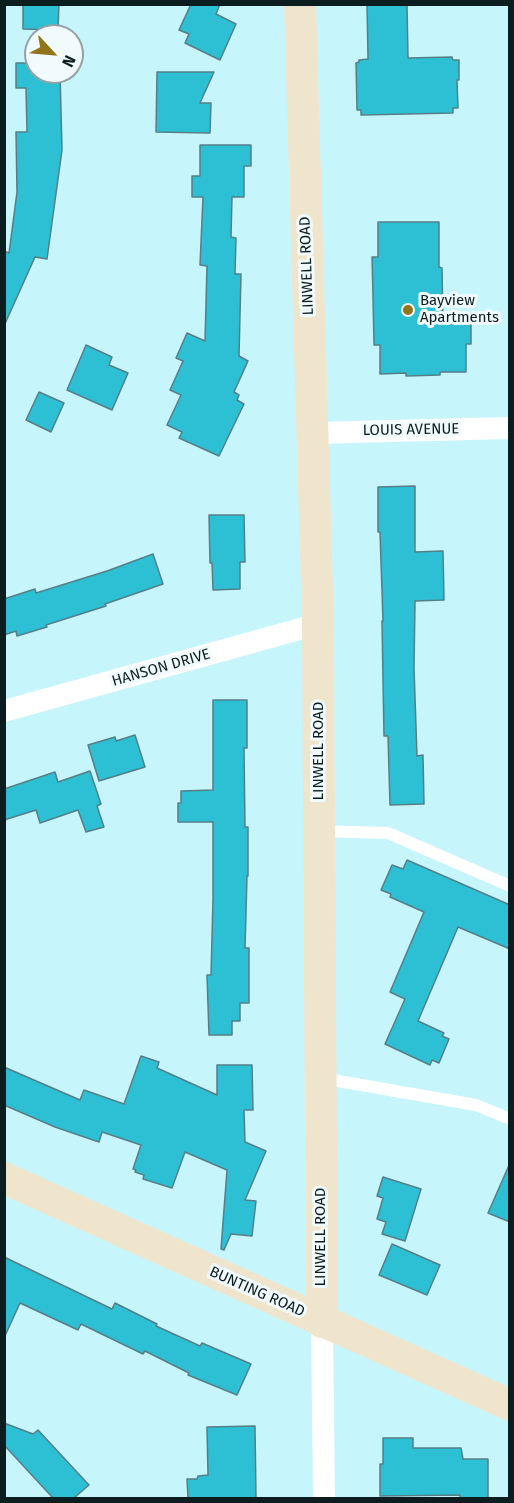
<!DOCTYPE html>
<style>
body{margin:0}
#map{position:relative;width:514px;height:1503px;overflow:hidden;background:#c7f5fc;font-family:"Fira Sans",sans-serif}
canvas{display:block}
.frame{position:absolute;inset:0;border:6px solid #0c1d20;pointer-events:none}
.north{position:absolute;left:24px;top:24px;width:60px;height:60px;box-sizing:border-box;background:#f1fafc;border:2px solid #95a2a4;border-radius:50%;rotate:116deg;font-size:16px;font-weight:700;line-height:24px;text-align:center;color:#0c1d20}
.north::after{content:'';display:block;margin:auto;width:21px;height:27px;background:#92741a;clip-path:polygon(50% 0,100% 100%,50% 72%,0 100%)}
</style>
<div id="map">
<canvas width="514" height="1503"></canvas>
<div class="frame"></div>
<div class="north">N</div>
</div>
<script>
const c = document.querySelector('canvas').getContext('2d');
c.lineJoin = 'round';
function fillPath(path, color) {
  c.fillStyle = color;
  c.fill(path, 'evenodd');
}
function shape(rows) {
  const path = new Path2D();
  for (const r of rows) {
    path.moveTo(r[0], r[1]);
    for (let i = 2; i < r.length; i += 2) path.lineTo(r[i], r[i + 1]);
  }
  return path;
}
function strokePath(path, color, width, dash) {
  c.strokeStyle = color;
  c.lineWidth = width;
  c.lineCap = dash ? 'butt' : 'round';
  c.setLineDash(dash || []);
  c.stroke(path);
}
function write(font, color, halo, rows, align = 'center') {
  c.font = font + ' "Fira Sans",sans-serif';
  c.lineWidth = 6;
  c.setLineDash([]);
  c.textBaseline = 'middle';
  c.strokeStyle = halo;
  c.fillStyle = color;
  for (const [text, x, y, turn = 0] of rows) {
    c.save();
    c.translate(x, y);
    c.rotate((+turn || 0) * Math.PI / 180);
    c.textAlign = isNaN(turn) ? turn : align;
    if (halo) c.strokeText(text, 0, 0);
    c.fillText(text, 0, 0);
    c.restore();
  }
}
const building = shape([
 [23,4,59,4,58,30,23,29,23,4],
 [191,4,220,4,216,14,236,24,220,60,185,43,189,34,179,30,191,4],
 [367,4,407,4,408,58,452,57,453,60,459,60,459,80,457,80,458,108,453,108,453,113,361,115,361,110,357,110,356,63,359,62,359,60,368,59,367,4],
 [16,63,36,63,36,72,60,72,62,150,47,259,35,257,4,326,4,251,9,253,17,192,16,132,27,132,26,88,16,88,16,63],
 [157,72,214,72,200,103,211,103,210,133,156,132,157,72],
 [200,145,251,145,251,166,244,166,244,197,232,197,231,237,236,238,235,274,241,274,239,356,248,361,234,392,239,395,237,400,244,404,219,456,179,438,182,432,167,425,181,395,170,390,183,361,176,358,187,333,205,341,207,266,200,265,203,197,192,197,192,176,200,176,200,145],
 [378,222,439,222,439,267,442,268,443,323,465,323,466,324,471,324,471,344,466,344,466,372,440,372,440,375,406,376,406,373,380,374,380,345,374,345,373,297,372,257,378,257,378,222],
 [86,345,112,357,109,365,128,373,112,410,67,390,86,345],
 [39,392,64,403,51,432,26,420,39,392],
 [415,486,415,552,443,551,444,600,415,601,414,668,417,756,423,755,424,804,390,805,388,736,384,736,382,621,383,621,380,532,378,532,378,487,415,486],
 [209,515,244,515,245,562,240,562,240,589,213,590,212,563,210,563,209,515],
 [153,554,163,584,105,604,106,606,46,625,47,627,17,636,16,631,4,635,4,599,35,589,36,593,107,571,153,554],
 [213,700,247,700,247,748,244,748,245,827,248,827,248,876,247,876,245,948,249,948,249,1003,240,1003,240,1021,232,1021,232,1035,209,1035,207,975,211,975,213,899,213,822,178,822,178,803,181,803,181,791,213,790,213,700],
 [135,735,145,767,99,781,88,745,115,737,116,741,135,735],
 [90,771,101,804,97,806,104,827,86,832,78,810,40,823,36,810,4,820,4,789,55,772,58,782,90,771],
 [407,860,510,905,510,949,458,927,418,1021,444,1033,442,1036,449,1039,439,1063,432,1060,430,1065,385,1044,405,999,390,992,424,912,390,897,391,894,381,890,392,865,403,869,407,860],
 [141,1056,159,1062,157,1068,217,1095,217,1065,252,1065,253,1110,244,1110,245,1142,266,1151,245,1200,256,1201,252,1236,231,1234,224,1250,221,1249,227,1170,185,1152,172,1188,143,1179,144,1175,135,1172,136,1170,133,1169,141,1145,102,1132,99,1142,55,1127,4,1105,4,1067,80,1100,84,1090,124,1104,141,1056],
 [510,1163,510,1222,488,1213,510,1163],
 [383,1177,421,1189,405,1241,382,1234,386,1222,377,1219,383,1198,377,1196,383,1177],
 [392,1244,440,1265,427,1295,379,1275,392,1244],
 [4,1257,112,1309,115,1303,157,1324,156,1326,200,1346,202,1343,251,1364,237,1395,188,1375,189,1373,145,1351,143,1354,81,1324,78,1330,20,1303,4,1338,4,1257],
 [4,1423,33,1434,38,1430,89,1485,74,1498,53,1498,4,1445,4,1423],
 [255,1426,256,1498,188,1498,187,1479,197,1479,198,1476,208,1475,207,1427,255,1426],
 [383,1438,413,1438,413,1448,461,1448,463,1459,488,1459,488,1498,460,1498,460,1495,380,1496,380,1464,383,1464,383,1438]
]);
fillPath(building, '#2dc0d4');
strokePath(building, '#557f86', 1.5);
strokePath(shape([
 [320,831,388,833,510,886],
 [321,1078,476,1105,510,1119]
]), '#fff', 12);
strokePath(shape([
 [313,433,510,428],
 [4,711,318,624],
 [322,1322,324,1498]
]), '#fff', 22);
strokePath(shape([
 [300,4,318,624,322,1322],
 [4,1178,510,1405]
]), '#efe5cd', 32);
for (const [x, y, r, color] of [
 [408,310,6,"#92741a"]
]) {
  const dot = new Path2D();
  dot.arc(x, y, r, 0, 2 * Math.PI);
  c.fillStyle = color;
  c.fill(dot);
  strokePath(dot, '#f1fafc', 2);
}
write('15px', '#0c1d20', '#f1fafc', [
 ["LINWELL ROAD",307,266,-92],
 ["LOUIS AVENUE",411,430,-1],
 ["HANSON DRIVE",161,668,-16],
 ["LINWELL ROAD",319,751,-90],
 ["LINWELL ROAD",321,1237,-90],
 ["BUNTING ROAD",257,1292,24]
]);
write('15px', '#0c1d20', '#f1fafc', [
 ["Bayview",420,301],
 ["Apartments",420,318]
], 'left');
</script>
